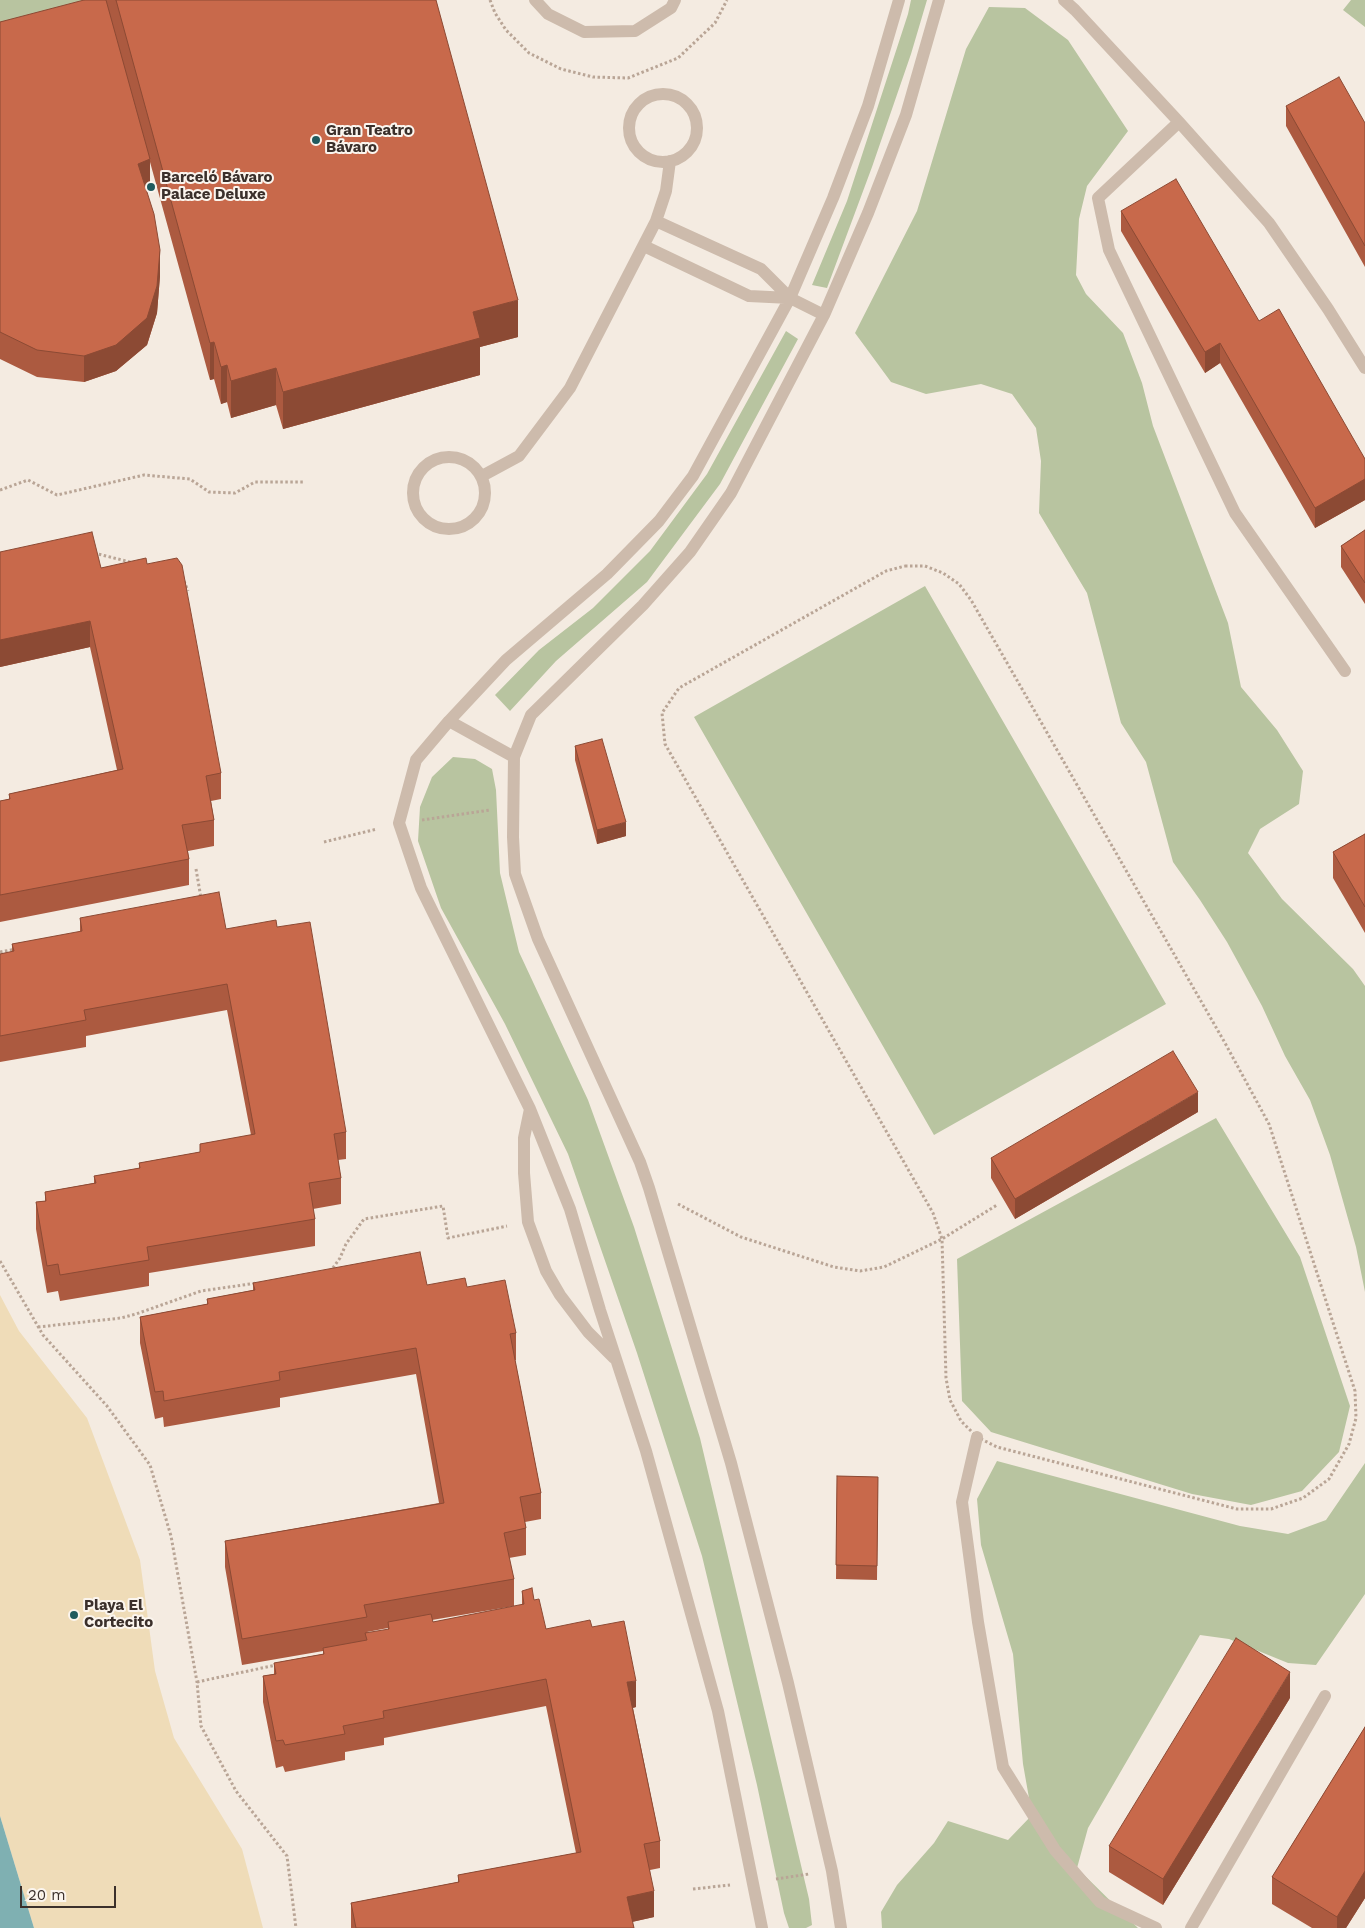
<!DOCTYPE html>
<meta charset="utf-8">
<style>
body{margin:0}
#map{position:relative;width:1365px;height:1928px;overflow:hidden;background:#f4ebe1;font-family:"Work Sans",sans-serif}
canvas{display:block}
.scale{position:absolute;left:20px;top:1886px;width:96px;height:22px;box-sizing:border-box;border:2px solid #3b302b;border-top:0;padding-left:6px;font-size:15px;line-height:18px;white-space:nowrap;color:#3b302b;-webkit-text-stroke:4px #fbf5ee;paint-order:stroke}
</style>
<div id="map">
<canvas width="1365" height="1928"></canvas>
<div class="scale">20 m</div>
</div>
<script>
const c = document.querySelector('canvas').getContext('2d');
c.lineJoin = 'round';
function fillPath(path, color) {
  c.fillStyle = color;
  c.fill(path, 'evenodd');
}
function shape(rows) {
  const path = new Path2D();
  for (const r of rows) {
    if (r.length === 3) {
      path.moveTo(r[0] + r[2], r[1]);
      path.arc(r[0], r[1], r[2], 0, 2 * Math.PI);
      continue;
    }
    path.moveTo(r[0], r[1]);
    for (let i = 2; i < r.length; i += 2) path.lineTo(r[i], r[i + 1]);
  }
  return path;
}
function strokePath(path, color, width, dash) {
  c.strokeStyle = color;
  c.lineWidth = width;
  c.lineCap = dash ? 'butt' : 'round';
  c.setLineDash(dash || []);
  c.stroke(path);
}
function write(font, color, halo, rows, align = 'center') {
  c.font = font + ' "Work Sans",sans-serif';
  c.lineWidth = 4;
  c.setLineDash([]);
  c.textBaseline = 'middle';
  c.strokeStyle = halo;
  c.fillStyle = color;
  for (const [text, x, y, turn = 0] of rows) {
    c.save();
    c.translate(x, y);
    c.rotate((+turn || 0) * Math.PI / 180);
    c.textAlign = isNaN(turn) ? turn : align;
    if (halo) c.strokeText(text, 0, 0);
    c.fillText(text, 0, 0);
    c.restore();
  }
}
fillPath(shape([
 [0,0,96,0,0,26],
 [911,0,927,0,911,54,872,167,827,288,812,285,847,201,908,14],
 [1351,0,1365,0,1365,27,1343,10],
 [989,7,1025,8,1068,40,1128,131,1087,186,1079,219,1076,275,1086,294,1123,333,1142,383,1153,426,1228,623,1241,687,1277,730,1303,771,1299,804,1260,829,1248,853,1282,899,1353,969,1365,986,1365,1292,1356,1247,1330,1155,1310,1100,1285,1056,1262,1006,1227,942,1200,900,1173,862,1146,762,1121,723,1087,593,1039,513,1041,461,1036,428,1012,394,981,384,926,394,891,382,855,333,917,211,966,49],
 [786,331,798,339,720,484,647,582,556,661,510,711,495,695,539,650,593,608,650,551,707,474],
 [925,586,1166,1004,934,1135,694,717],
 [453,757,475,759,492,769,496,790,500,873,519,952,588,1100,634,1227,700,1438,809,1899,812,1925,806,1928,789,1928,784,1913,757,1785,702,1556,637,1353,568,1154,505,1024,441,908,418,841,420,807,432,777],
 [1216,1118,1300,1257,1350,1406,1339,1452,1302,1491,1251,1505,1192,1494,991,1432,962,1401,957,1259],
 [997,1461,1240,1526,1288,1534,1326,1520,1365,1463,1365,1594,1316,1665,1288,1663,1229,1639,1200,1635,1088,1828,1077,1868,1138,1928,882,1928,881,1912,897,1885,934,1843,948,1821,1008,1840,1032,1815,1023,1764,1013,1654,981,1545,977,1499]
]), '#b8c4a0');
fillPath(shape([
 [0,1295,19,1331,87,1418,140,1560,155,1671,174,1738,242,1849,263,1928,34,1928,0,1816]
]), '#efdcb8');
fillPath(shape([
 [0,1816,34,1928,0,1928]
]), '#7fb0b2');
strokePath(shape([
 [490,0,495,13,506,30,529,53,561,69,593,77,628,78,678,58,715,23,727,0],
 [0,490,28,480,57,495,144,475,190,479,209,492,235,493,255,482,303,482],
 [94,553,134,563],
 [905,566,925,566,943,573,959,584,971,600,1225,1043,1269,1124,1355,1391,1356,1418,1349,1444,1329,1479,1303,1498,1271,1509,1237,1509,997,1447,977,1437,961,1421,950,1400,946,1378,942,1239,933,1213,665,744,662,713,679,688,886,571,905,566],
 [184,581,188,591],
 [422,820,490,810],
 [324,842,377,829],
 [196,869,201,898],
 [0,952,16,949],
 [678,1204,741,1237,834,1267,860,1271,884,1267,942,1239,997,1205],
 [0,1261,43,1335,107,1406,150,1465,171,1536,197,1682,201,1726,236,1791,287,1856,296,1928],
 [330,1272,340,1258,346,1244,364,1219,443,1206,448,1238,507,1226],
 [38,1327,121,1318,136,1314,201,1291,257,1283],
 [197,1682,276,1665],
 [776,1879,809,1874],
 [693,1889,730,1885]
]), '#b9a596', 3, [2.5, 2.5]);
strokePath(shape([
 [535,0,548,14,584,32,635,31,671,8,675,0],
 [1064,0,1075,10,1179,122,1269,223,1328,309,1365,368],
 [663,128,34],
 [1179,122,1098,198,1109,250,1235,513,1345,671],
 [656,221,761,269,790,298,824,315],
 [644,246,749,296,790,298],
 [449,493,36],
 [482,476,519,456,570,388,656,221,666,191,670,161],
 [449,721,514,757],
 [530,1109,524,1138,524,1173,528,1222,546,1271,560,1295,588,1332,614,1358],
 [977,1437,962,1502,978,1622,1003,1767,1055,1850,1100,1902,1156,1928],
 [762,1928,718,1711,646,1451,600,1310,570,1209,530,1109,421,888,399,823,416,760,449,721,506,660,607,574,659,521,693,476,790,298,833,198,868,106,899,0],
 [841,1928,832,1871,788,1683,731,1463,649,1188,640,1162,538,939,515,874,513,837,514,757,531,715,643,605,690,552,731,493,824,315,868,213,906,115,939,0],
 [1191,1928,1325,1696]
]), '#cdbbac', 12);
fillPath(shape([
 [106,0,436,0,518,337,480,347,480,375,283,429,276,405,231,418,227,402,221,404,214,379,210,380,150,162,150,185,145,187,160,276,157,313,147,345,116,371,84,382,37,377,0,359,0,22],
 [1286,106,1365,123,1365,267,1286,126],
 [1121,211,1259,321,1365,459,1365,500,1315,528,1220,363,1205,373,1121,231],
 [1365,530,1365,604,1341,567,1341,546],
 [0,552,101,568,147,564,221,773,221,799,211,801,214,820,214,846,188,851,189,859,189,885,0,922,0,801,9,799,9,794,117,770,90,647,0,667],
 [575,746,626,836,597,844,575,760],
 [1365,834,1365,933,1333,878,1333,852],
 [80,918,226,929,277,927,346,1132,346,1159,338,1160,341,1178,341,1204,313,1209,315,1219,315,1246,149,1273,149,1286,60,1301,58,1291,47,1293,36,1229,36,1202,45,1201,45,1192,94,1183,94,1176,139,1168,139,1163,200,1152,200,1144,251,1135,227,1010,86,1036,86,1047,0,1062,0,954,12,952,12,944,80,932],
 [1198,1112,1015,1219,991,1178,991,1158],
 [253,1283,427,1285,467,1287,516,1333,516,1360,515,1360,541,1493,541,1519,525,1522,526,1528,526,1555,509,1558,514,1579,514,1606,432,1620,433,1622,522,1605,522,1591,534,1600,546,1629,592,1627,636,1707,633,1708,660,1841,660,1868,650,1870,654,1917,632,1922,634,1928,351,1928,351,1903,458,1882,458,1875,576,1853,546,1706,384,1738,384,1745,345,1752,345,1760,285,1772,283,1766,276,1768,263,1702,263,1676,274,1674,274,1663,323,1654,323,1651,242,1665,225,1567,225,1541,439,1503,416,1374,280,1398,280,1407,164,1427,163,1417,155,1419,140,1343,140,1317,207,1304,207,1299,253,1290],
 [388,1628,388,1630,367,1633,367,1632],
 [837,1476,878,1477,877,1580,836,1579],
 [1290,1698,1163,1905,1109,1872,1109,1846],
 [1365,1727,1365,1898,1346,1928,1312,1928,1272,1904,1272,1877]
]), '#ac5a40');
fillPath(shape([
 [150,159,150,185,138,190,138,164],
 [160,250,160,276,157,313,147,345,116,371,84,382,84,356],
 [518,300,518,337,480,347,480,375,283,429,283,392,473,312],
 [214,342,214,379,210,380,210,343],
 [1220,343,1220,363,1205,373,1205,352],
 [227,365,227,402,221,404,221,367],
 [276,368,276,405,231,418,231,381],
 [1365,479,1365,500,1315,528,1315,508],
 [90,621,90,647,0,667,0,640],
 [626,822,626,836,597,844,597,830],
 [1198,1092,1198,1112,1015,1219,1015,1199],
 [1290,1672,1290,1698,1163,1905,1163,1879],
 [636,1681,636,1707,627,1709,627,1682],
 [1365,1871,1365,1898,1346,1928,1337,1928,1337,1917],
 [654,1891,654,1917,627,1923,627,1897]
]), '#8c4a34');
const building = shape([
 [84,0,106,0,150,159,138,164,154,214,160,250,157,286,147,318,116,345,84,356,37,350,0,332,0,22,84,0],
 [116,0,436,0,518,300,473,312,480,338,283,392,276,368,231,381,227,365,221,367,214,342,210,343,116,0],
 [1339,77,1365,123,1365,246,1286,106,1339,77],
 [1176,179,1259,321,1279,309,1365,459,1365,479,1315,508,1220,343,1205,352,1121,211,1176,179],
 [1365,530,1365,583,1341,546,1365,530],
 [92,532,101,568,146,558,147,564,177,558,182,565,221,773,206,776,214,820,182,825,189,859,0,895,0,801,10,799,9,794,123,769,90,621,0,640,0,552,92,532],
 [602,739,626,822,597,830,575,746,602,739],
 [1365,834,1365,907,1333,852,1365,834],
 [219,892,226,929,276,920,277,927,310,922,346,1132,334,1134,341,1178,309,1183,315,1219,147,1247,149,1260,60,1275,58,1264,47,1266,36,1202,46,1201,45,1192,96,1183,94,1176,140,1168,139,1163,200,1152,200,1144,255,1134,227,984,84,1010,86,1020,0,1036,0,954,14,951,12,944,82,931,80,918,219,892],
 [1173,1051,1198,1092,1015,1199,991,1158,1173,1051],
 [420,1252,427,1285,465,1278,467,1287,505,1280,516,1333,510,1334,541,1493,520,1497,526,1528,504,1533,514,1579,364,1605,367,1617,242,1639,225,1541,444,1503,416,1348,279,1372,280,1380,164,1401,163,1391,155,1392,140,1317,208,1304,207,1299,255,1290,253,1283,420,1252],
 [837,1476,878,1477,877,1566,836,1565,837,1476],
 [532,1588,534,1600,539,1599,546,1629,590,1620,592,1627,624,1621,636,1681,627,1682,660,1841,644,1844,654,1891,627,1897,634,1928,356,1928,351,1903,459,1882,458,1875,581,1852,546,1679,383,1711,384,1718,343,1726,345,1734,285,1745,283,1740,276,1741,263,1676,276,1674,274,1663,324,1654,323,1648,367,1640,365,1633,389,1629,388,1622,431,1614,433,1622,524,1604,522,1591,532,1588],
 [1236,1638,1290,1672,1163,1879,1109,1846,1236,1638],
 [1365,1727,1365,1871,1337,1917,1272,1877,1365,1727]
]);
fillPath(building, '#c8694b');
strokePath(building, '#8c4a34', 1);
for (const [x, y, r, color] of [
 [316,140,5,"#1f5a5e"],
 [151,187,5,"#1f5a5e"],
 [74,1615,5,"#1f5a5e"]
]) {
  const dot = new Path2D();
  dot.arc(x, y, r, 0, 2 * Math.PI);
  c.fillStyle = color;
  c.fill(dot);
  strokePath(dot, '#fbf5ee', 2);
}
write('bold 15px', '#3b302b', '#fbf5ee', [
 ["Gran Teatro",326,131],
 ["Bávaro",326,148],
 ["Barceló Bávaro",161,178],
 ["Palace Deluxe",161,195],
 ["Playa El",84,1606],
 ["Cortecito",84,1623]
], 'left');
</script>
